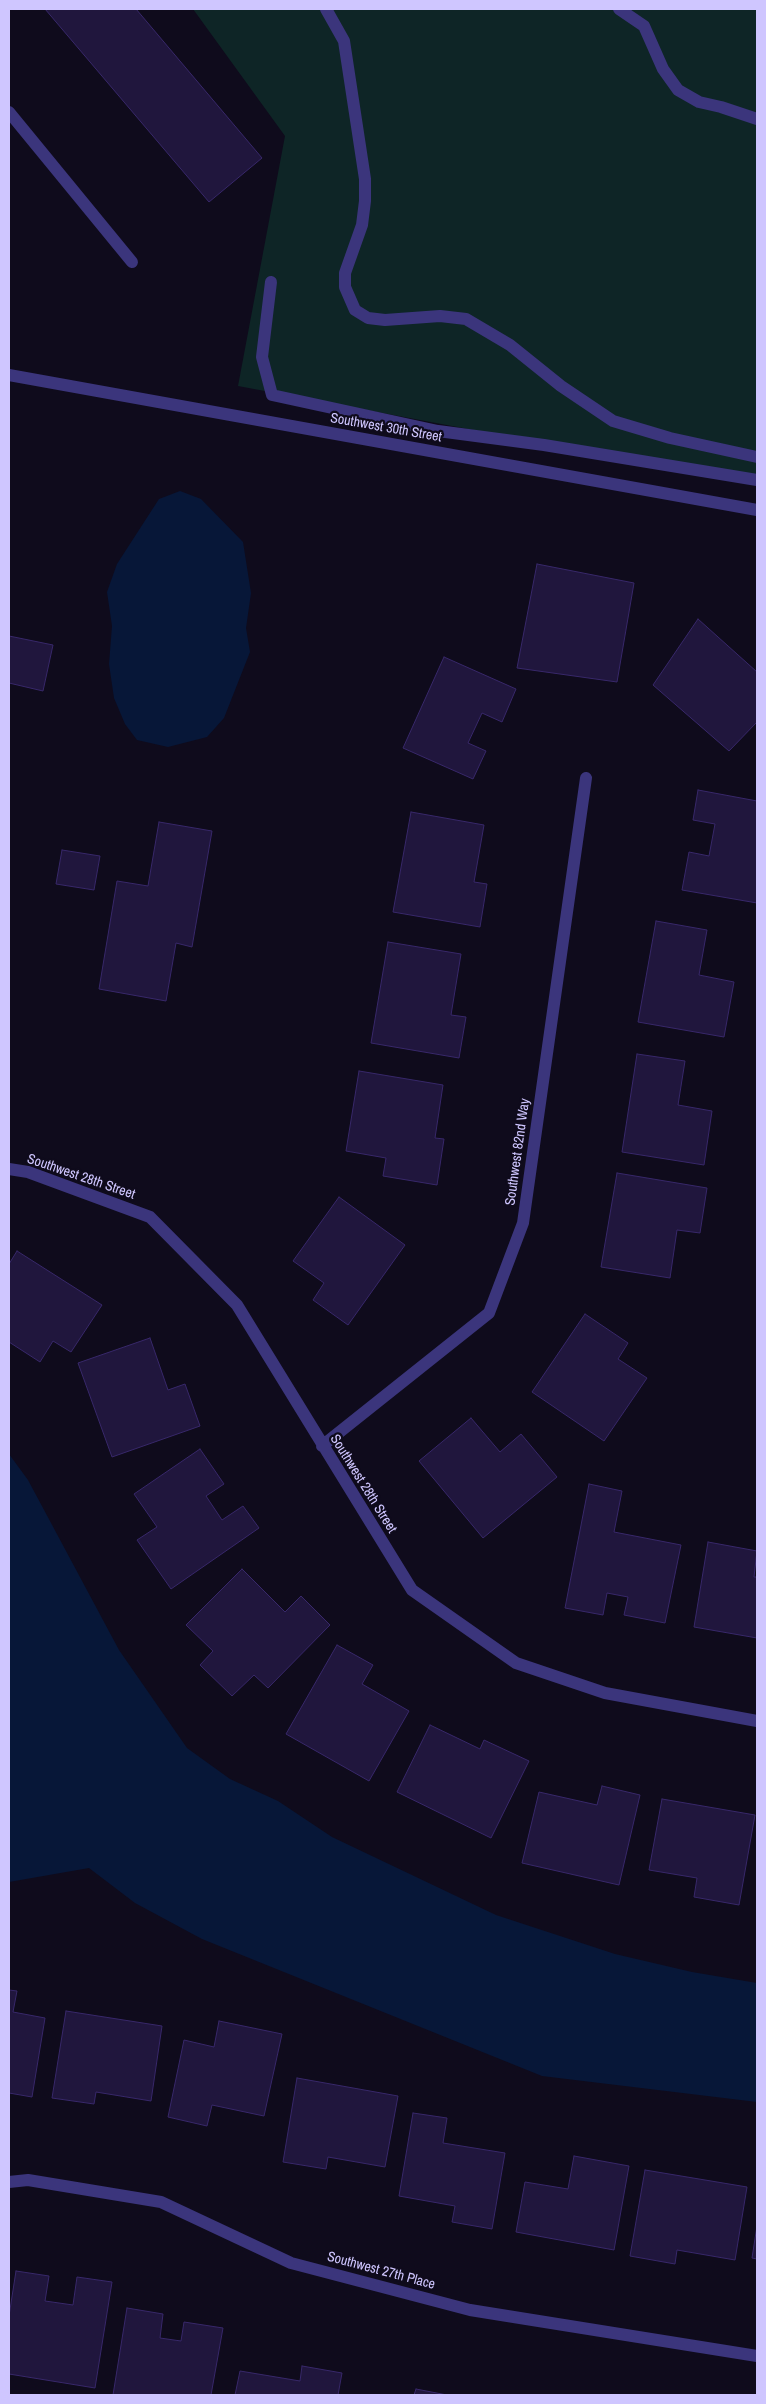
<!DOCTYPE html>
<style>
body{margin:0}
#map{position:relative;width:766px;height:2404px;overflow:hidden;background:#0f0b1c;font-family:"Archivo Narrow",sans-serif}
canvas{display:block}
.frame{position:absolute;inset:0;border:10px solid #cfc6ff;pointer-events:none}
</style>
<div id="map">
<canvas width="766" height="2404"></canvas>
<div class="frame"></div>
</div>
<script>
const c = document.querySelector('canvas').getContext('2d');
c.lineJoin = 'round';
function fillPath(path, color) {
  c.fillStyle = color;
  c.fill(path, 'evenodd');
}
function shape(rows) {
  const path = new Path2D();
  for (const r of rows) {
    path.moveTo(r[0], r[1]);
    for (let i = 2; i < r.length; i += 2) path.lineTo(r[i], r[i + 1]);
  }
  return path;
}
function strokePath(path, color, width, dash) {
  c.strokeStyle = color;
  c.lineWidth = width;
  c.lineCap = dash ? 'butt' : 'round';
  c.setLineDash(dash || []);
  c.stroke(path);
}
function write(font, color, halo, rows, align = 'center') {
  c.font = font + ' "Archivo Narrow",sans-serif';
  c.lineWidth = 4.5;
  c.setLineDash([]);
  c.textBaseline = 'middle';
  c.strokeStyle = halo;
  c.fillStyle = color;
  for (const [text, x, y, turn = 0] of rows) {
    c.save();
    c.translate(x, y);
    c.rotate((+turn || 0) * Math.PI / 180);
    c.textAlign = isNaN(turn) ? turn : align;
    if (halo) c.strokeText(text, 0, 0);
    c.fillText(text, 0, 0);
    c.restore();
  }
}
fillPath(shape([
 [193,9,757,9,757,483,238,386,285,136]
]), '#0e2526');
fillPath(shape([
 [180,491,201,499,243,542,251,593,246,628,250,652,224,718,207,737,168,747,137,740,125,724,114,698,109,664,112,626,107,592,117,564,159,499],
 [9,1454,28,1480,119,1650,187,1748,230,1779,278,1801,332,1837,496,1915,615,1954,692,1972,757,1983,757,2102,542,2076,202,1939,135,1903,89,1868,9,1882]
]), '#071738');
const building = shape([
 [45,9,136,9,262,158,209,202,45,9],
 [537,564,634,583,617,682,517,668,537,564],
 [698,619,757,672,757,722,729,751,653,685,698,619],
 [9,636,53,645,43,691,9,683,9,636],
 [444,657,516,689,502,722,482,713,468,743,486,751,473,779,403,748,444,657],
 [698,790,757,801,757,903,682,890,689,852,709,856,715,824,693,820,698,790],
 [411,812,484,825,474,882,487,884,480,927,393,912,411,812],
 [159,822,212,831,192,947,176,943,166,1001,99,989,117,881,148,886,159,822],
 [62,850,100,856,94,890,56,884,62,850],
 [656,921,707,930,699,975,734,982,724,1037,638,1022,656,921],
 [388,942,461,954,451,1015,466,1017,459,1058,371,1043,388,942],
 [637,1054,685,1061,678,1105,712,1111,704,1165,622,1152,637,1054],
 [359,1071,443,1085,435,1138,444,1139,437,1185,383,1176,386,1158,346,1151,359,1071],
 [617,1173,707,1188,700,1233,677,1230,670,1278,601,1267,617,1173],
 [339,1197,405,1245,348,1325,313,1300,324,1283,293,1261,339,1197],
 [17,1251,102,1305,71,1352,53,1341,40,1362,9,1342,9,1264,17,1251],
 [585,1314,628,1343,618,1359,647,1378,604,1441,532,1392,585,1314],
 [150,1338,168,1390,185,1384,200,1426,112,1457,78,1363,150,1338],
 [471,1418,500,1452,521,1434,557,1477,483,1538,419,1461,471,1418],
 [200,1449,224,1484,206,1496,222,1520,243,1506,259,1528,171,1589,137,1540,157,1527,134,1494,200,1449],
 [589,1484,622,1491,614,1532,681,1545,665,1623,624,1615,628,1597,607,1593,603,1615,565,1608,589,1484],
 [708,1542,757,1551,754,1577,757,1577,757,1638,694,1627,708,1542],
 [242,1569,285,1612,301,1596,330,1625,268,1688,254,1675,232,1696,200,1665,213,1651,186,1625,242,1569],
 [337,1645,373,1665,362,1684,409,1711,369,1781,286,1734,337,1645],
 [430,1725,480,1749,484,1740,529,1761,491,1838,397,1792,430,1725],
 [602,1786,640,1795,619,1885,522,1863,539,1792,597,1805,602,1786],
 [662,1799,755,1815,739,1905,694,1897,697,1878,649,1870,662,1799],
 [9,1990,17,1991,13,2012,45,2018,32,2097,9,2093,9,1990],
 [66,2011,162,2026,151,2101,96,2092,94,2104,52,2098,66,2011],
 [219,2021,282,2034,264,2116,212,2105,207,2126,168,2117,184,2040,214,2047,219,2021],
 [297,2078,398,2096,385,2167,328,2157,326,2169,283,2162,297,2078],
 [413,2113,447,2118,443,2143,505,2153,492,2229,452,2222,455,2206,399,2196,413,2113],
 [574,2156,629,2166,614,2250,516,2232,525,2182,568,2189,574,2156],
 [645,2170,747,2187,735,2260,677,2250,675,2264,630,2256,645,2170],
 [757,2226,757,2259,752,2258,757,2226],
 [16,2271,49,2276,45,2301,73,2305,77,2277,112,2282,95,2388,9,2374,9,2316,16,2271],
 [127,2308,163,2314,160,2338,181,2341,184,2322,223,2328,211,2395,113,2395,127,2308],
 [302,2366,342,2373,338,2395,235,2395,240,2371,300,2381,302,2366],
 [416,2389,447,2395,414,2395,416,2389]
]);
fillPath(building, '#20163d');
strokePath(building, '#38286a', 1);
strokePath(shape([
 [326,9,344,41,365,179,365,201,362,225,345,273,345,287,355,310,368,318,385,320,440,316,466,319,510,345,561,386,613,421,670,438,757,457],
 [619,9,644,26,663,69,678,90,699,102,721,107,757,119],
 [9,112,132,262],
 [271,282,262,357,272,395,438,431,544,445,757,480],
 [9,375,757,510],
 [9,1169,28,1172,150,1217,237,1305,412,1590,516,1663,605,1693,757,1721],
 [322,1446,489,1313,523,1223,586,778],
 [9,2182,28,2180,161,2202,291,2263,470,2310,757,2356]
]), '#3b357c', 12);
write('14px', '#cfc6ff', '#0f0b1c', [
 ["Southwest 30th Street",386,428,10],
 ["Southwest 82nd Way",518,1152,-82],
 ["Southwest 28th Street",81,1177,19],
 ["Southwest 28th Street",363,1484,58],
 ["Southwest 27th Place",381,2271,15]
]);
</script>
